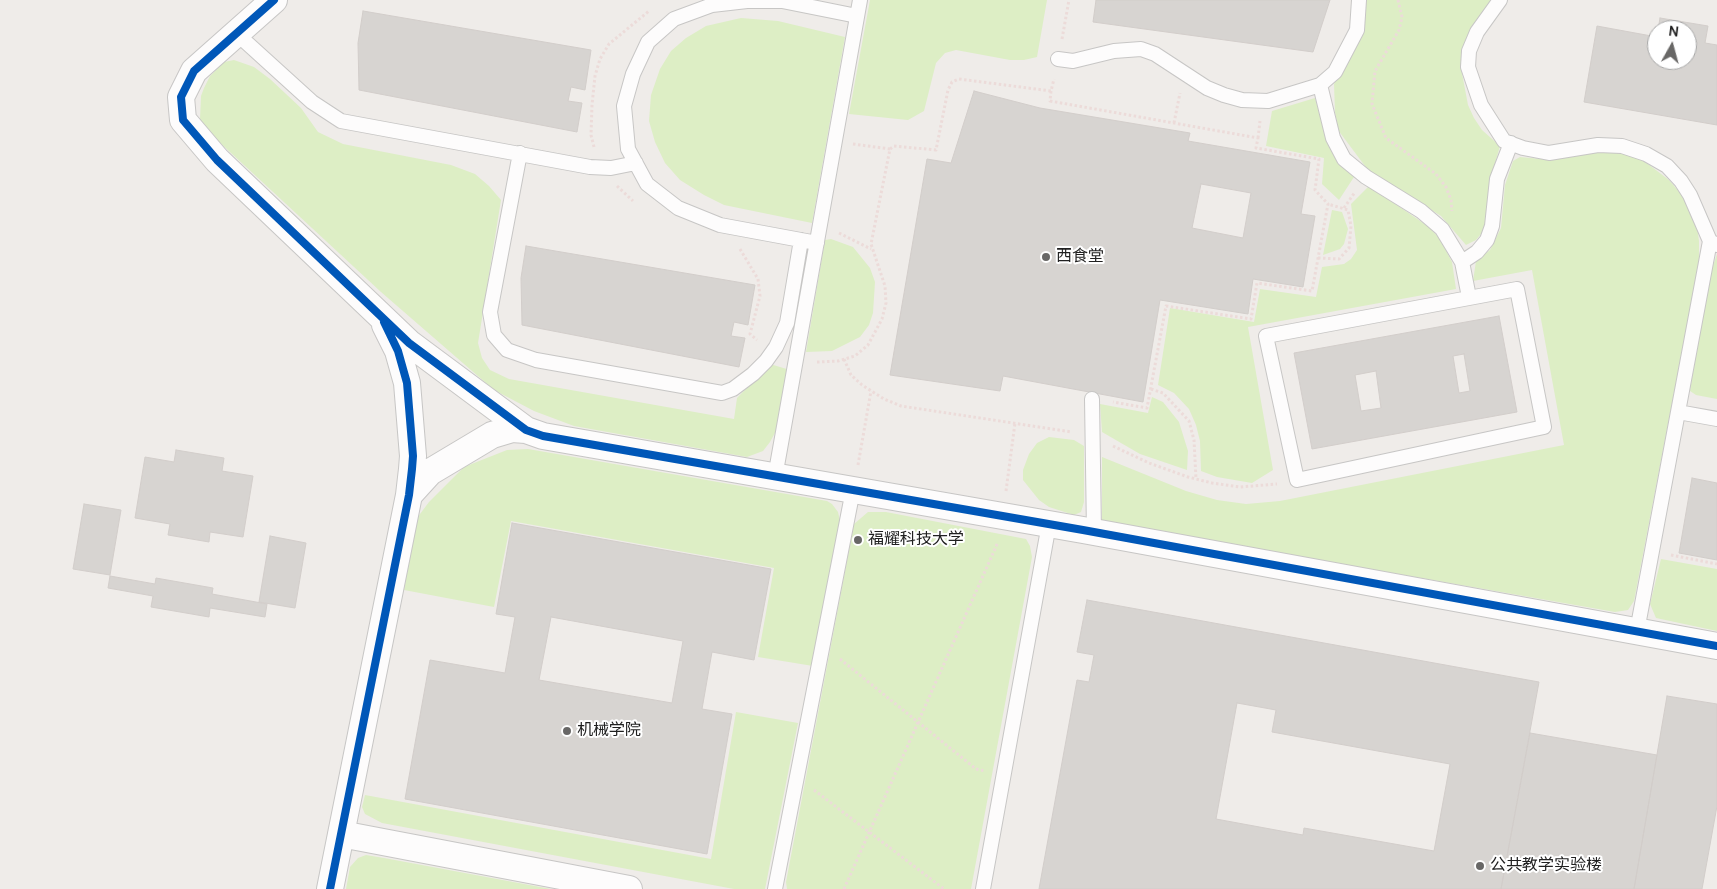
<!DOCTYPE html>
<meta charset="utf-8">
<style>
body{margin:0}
#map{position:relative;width:1717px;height:889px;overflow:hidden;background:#efece9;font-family:Manrope,sans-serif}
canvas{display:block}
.north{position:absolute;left:1647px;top:20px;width:50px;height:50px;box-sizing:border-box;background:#fff;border:1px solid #a6a6a6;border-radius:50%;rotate:7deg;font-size:14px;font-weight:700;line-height:20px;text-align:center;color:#202020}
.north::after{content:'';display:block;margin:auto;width:18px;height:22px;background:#686766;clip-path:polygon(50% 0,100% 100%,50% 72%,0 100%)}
</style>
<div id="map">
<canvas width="1717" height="889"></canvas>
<div class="north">N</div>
</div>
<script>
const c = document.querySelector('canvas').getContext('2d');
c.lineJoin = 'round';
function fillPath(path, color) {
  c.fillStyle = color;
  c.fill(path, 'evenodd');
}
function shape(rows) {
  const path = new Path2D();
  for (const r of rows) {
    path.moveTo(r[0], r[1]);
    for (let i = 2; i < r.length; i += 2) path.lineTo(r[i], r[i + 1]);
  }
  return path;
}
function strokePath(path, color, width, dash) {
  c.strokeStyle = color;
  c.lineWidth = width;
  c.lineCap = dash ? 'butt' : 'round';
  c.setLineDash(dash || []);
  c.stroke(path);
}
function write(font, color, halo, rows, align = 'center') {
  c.font = font + ' Manrope,"Noto Sans SC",sans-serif';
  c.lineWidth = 4;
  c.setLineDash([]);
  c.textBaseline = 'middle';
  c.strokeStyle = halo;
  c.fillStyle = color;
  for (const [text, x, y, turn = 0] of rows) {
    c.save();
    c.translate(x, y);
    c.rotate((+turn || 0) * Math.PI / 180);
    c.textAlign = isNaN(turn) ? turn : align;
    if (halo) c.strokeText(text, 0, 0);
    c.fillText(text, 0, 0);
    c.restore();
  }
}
fillPath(shape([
 [870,0,1047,0,1037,57,1024,60,1010,60,956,50,945,53,936,63,924,111,908,120,849,114],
 [1364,0,1492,0,1470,32,1461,68,1468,105,1474,118,1482,130,1500,146,1494,167,1485,229,1476,240,1466,245,1441,216,1368,170,1338,130,1335,112,1334,84,1362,37,1365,15],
 [741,18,778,21,845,37,812,223,724,205,704,195,680,180,665,163,655,142,649,121,651,95,660,69,671,51,686,38,706,26],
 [234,60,254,67,270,79,301,108,318,132,343,144,451,165,475,174,489,186,501,200,478,343,482,358,490,370,509,379,734,419,737,398,770,364,790,370,776,431,770,442,763,451,747,457,574,426,534,411,494,390,381,292,204,128,200,119,201,96,204,88,210,76,224,62],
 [1315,98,1325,133,1337,158,1354,177,1339,200,1322,184,1324,158,1266,146,1272,111],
 [1607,151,1622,153,1644,161,1669,180,1688,202,1696,219,1699,241,1699,262,1634,601,1628,610,1615,612,1102,522,1102,457,1186,491,1217,500,1246,504,1280,501,1564,445,1532,270,1473,281,1476,261,1490,250,1501,228,1505,185,1513,161,1520,157,1541,159],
 [1369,186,1429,227,1440,239,1452,262,1456,289,1248,327,1273,470,1252,483,1217,477,1201,471,1200,441,1196,425,1189,409,1174,393,1158,385,1170,308,1254,322,1260,289,1316,297,1322,267,1344,264,1351,259,1357,250,1351,204],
 [1332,210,1342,212,1348,229,1344,244,1340,249,1323,255],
 [831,239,853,247,870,268,875,282,873,313,869,325,860,337,832,351,806,352,825,240],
 [1717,254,1717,399,1696,395,1690,391,1707,284],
 [1152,397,1163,402,1179,422,1188,451,1187,470,1140,454,1102,432,1100,404,1148,413],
 [1049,437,1074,440,1084,446,1084,502,1081,512,1074,515,1049,507,1039,500,1023,480,1023,470,1029,454,1037,443],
 [528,449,827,501,832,504,838,512,840,521,813,666,758,657,774,568,511,521,494,607,404,590,417,518,429,502,464,467,507,450],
 [868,512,886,512,1026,539,1030,546,1032,557,971,889,787,889,786,882,854,524],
 [1661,559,1717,569,1717,631,1656,618,1650,604],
 [736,712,798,723,765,889,734,889,382,823,365,814,362,807,365,795,711,859],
 [366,855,384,858,551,889,346,889,350,867,358,858]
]), '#ddeec5');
const building = shape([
 [1096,0,1330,0,1313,52,1093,22,1096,0],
 [363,11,591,50,585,90,571,87,568,101,582,103,577,132,359,90,358,43,363,11],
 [1660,18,1708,26,1705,43,1717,45,1717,125,1584,102,1597,26,1657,37,1657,34,1657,60,1687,60,1687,30,1658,30,1660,18],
 [974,91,1040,108,1190,133,1188,141,1310,162,1301,214,1315,216,1303,287,1253,279,1248,314,1160,300,1143,402,1003,376,1000,391,890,375,927,159,951,163,974,91],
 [1201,184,1251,193,1243,238,1192,228,1201,184],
 [526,246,755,285,748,325,734,322,731,336,745,338,739,367,522,325,521,278,526,246],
 [1499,316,1517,412,1312,449,1294,353,1499,316],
 [1464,354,1470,391,1459,393,1453,356,1464,354],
 [1376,371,1381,408,1361,411,1355,375,1376,371],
 [176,450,224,458,222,471,253,476,243,537,210,532,209,542,168,535,170,524,135,518,145,457,174,462,176,450],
 [1692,478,1717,483,1717,560,1679,553,1692,478],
 [84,504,121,510,110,575,73,569,84,504],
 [512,523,771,569,754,660,712,652,702,709,732,714,707,854,405,799,430,660,505,673,515,617,496,614,512,523],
 [551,617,683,641,672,703,539,680,551,617],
 [270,536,306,543,295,608,259,602,270,536],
 [110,576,155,584,156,578,213,588,212,594,267,604,265,617,210,608,209,617,151,607,153,596,108,588,110,576],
 [1087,600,1539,682,1501,889,1039,889,1077,680,1089,682,1094,655,1077,652,1087,600],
 [1237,703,1276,710,1272,732,1450,764,1434,851,1304,828,1303,835,1216,819,1237,703],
 [1667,696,1717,704,1717,806,1702,889,1634,889,1667,696],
 [1530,733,1657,755,1634,889,1501,889,1530,733]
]);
fillPath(building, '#d7d4d1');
strokePath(building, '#d2cdca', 1);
const service = shape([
 [1500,0,1477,32,1469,51,1468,67,1481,105,1504,141,1523,148,1549,153,1598,145,1622,146,1646,154,1667,166,1681,181,1690,195,1710,241,1717,245],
 [236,33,312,102,341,121,590,167,611,168,636,163],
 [1058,59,1073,61,1114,51,1141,49,1155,54,1207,88,1224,95,1242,100,1268,101,1320,85,1335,72,1357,30,1359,0],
 [1320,85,1333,138,1344,159,1366,177,1421,211,1442,229,1462,262,1469,297],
 [520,153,490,312,494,335,507,350,536,360,722,393,733,389,753,374,766,361,776,347,787,323,801,240],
 [817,243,720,225,678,208,647,184,628,149,624,106,633,74,648,42,674,19,712,5,747,1,782,1,857,16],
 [1462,262,1477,252,1487,240,1492,226,1497,179,1511,143],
 [1517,289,1544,427,1297,480,1266,336,1517,289],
 [1092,399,1094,533],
 [1678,412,1717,419],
 [775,477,860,0],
 [1637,631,1710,241],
 [775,889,853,490],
 [983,889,1049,524]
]);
const minor = shape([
 [274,0,194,71,181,97,183,120,217,160,409,343,526,430,543,436,1083,530,1717,646],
 [409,495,430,472,492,435,512,429,526,430],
 [341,834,629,889],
 [330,889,409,495,412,469,413,456,407,383,398,351,385,325]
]);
strokePath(service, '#c7c6c5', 16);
strokePath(minor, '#c7c6c5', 28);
strokePath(shape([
 [1398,0,1402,17,1399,30,1375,71,1372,104,1386,138,1436,174,1446,187,1451,200,1452,211],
 [1062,39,1069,0],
 [1051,91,1050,101,1258,138,1256,148,1319,159,1315,190,1328,204,1312,291,1257,283,1251,319,1166,306,1147,408,1113,402],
 [1174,123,1180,93],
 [1258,138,1260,121],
 [853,144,890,149],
 [594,147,591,135,592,105,595,76,600,59,609,44,649,11],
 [617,186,633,201],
 [1344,208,1355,192],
 [839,233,871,249],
 [740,249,758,279,760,296,750,334,757,340],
 [1318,258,1339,259,1349,248,1351,226,1348,210,1328,204],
 [844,359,851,375,862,385,884,399,901,406,1072,432],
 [817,362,838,361,855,356,868,345,882,319,886,303,885,286,871,244,890,149,894,146,936,150,948,90,952,82,959,79,1051,91,1054,79],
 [1151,389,1163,393,1189,421,1194,440,1196,479],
 [1113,446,1149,463,1188,477,1212,483,1240,487,1277,484],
 [858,465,871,391],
 [1006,491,1015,423],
 [1671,555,1717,564],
 [840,659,976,769,985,771],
 [814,790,944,889],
 [844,889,998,542]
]), '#ecdbd9', 3, [2.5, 2.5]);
strokePath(service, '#fdfcfc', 14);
strokePath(minor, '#fdfcfc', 26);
strokePath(shape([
 [274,0,194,71,181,97,183,120,217,160,409,343,526,430,543,436,1083,530,1717,646],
 [330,889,409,495,412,469,413,456,407,383,398,351,384,322]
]), '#0057b8', 8);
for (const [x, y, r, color] of [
 [1046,257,5,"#686766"],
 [858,540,5,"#686766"],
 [567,731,5,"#686766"],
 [1480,866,5,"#686766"]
]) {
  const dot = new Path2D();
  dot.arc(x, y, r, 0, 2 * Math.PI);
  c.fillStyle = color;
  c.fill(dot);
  strokePath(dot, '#fff', 2);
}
write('16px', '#202020', '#fff', [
 ["西食堂",1056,257],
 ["福耀科技大学",868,540],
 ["机械学院",577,731],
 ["公共教学实验楼",1490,866]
], 'left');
</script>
